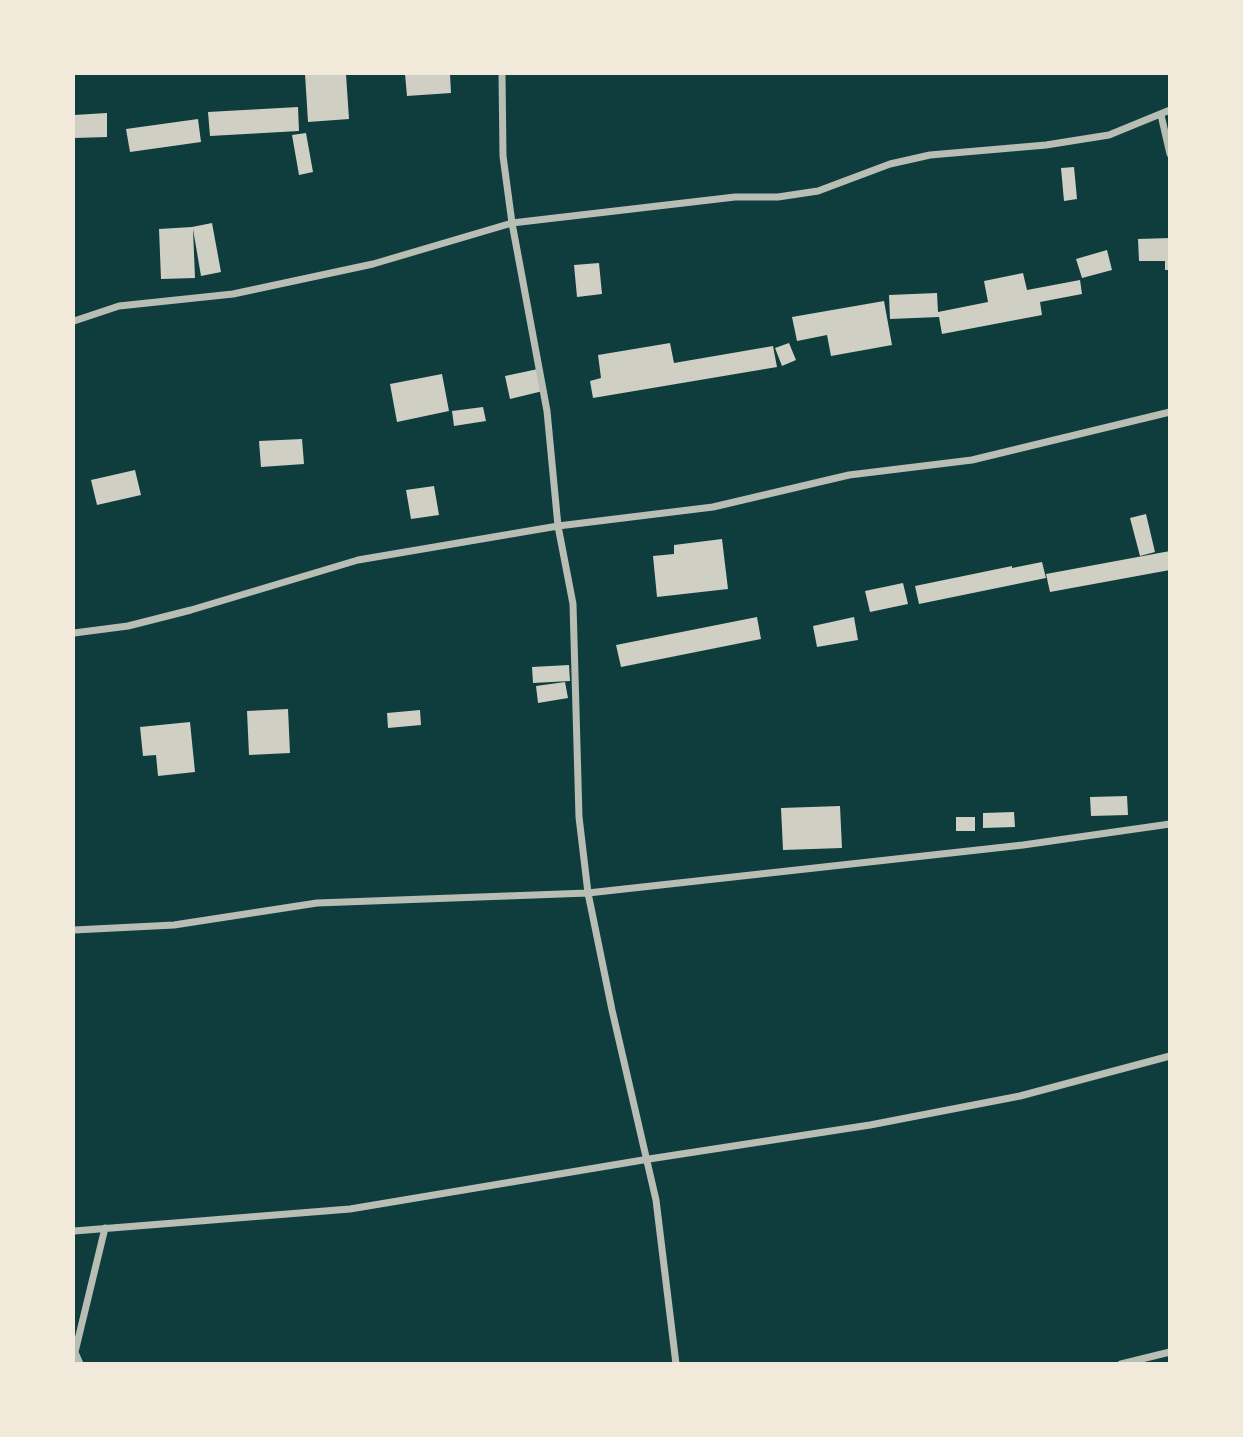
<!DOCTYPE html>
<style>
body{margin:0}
#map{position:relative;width:1243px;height:1437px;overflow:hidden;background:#0f3d3e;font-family:Arial,sans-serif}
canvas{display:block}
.frame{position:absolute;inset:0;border:75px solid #f1e9da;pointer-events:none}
</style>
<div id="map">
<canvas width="1243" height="1437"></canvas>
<div class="frame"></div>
</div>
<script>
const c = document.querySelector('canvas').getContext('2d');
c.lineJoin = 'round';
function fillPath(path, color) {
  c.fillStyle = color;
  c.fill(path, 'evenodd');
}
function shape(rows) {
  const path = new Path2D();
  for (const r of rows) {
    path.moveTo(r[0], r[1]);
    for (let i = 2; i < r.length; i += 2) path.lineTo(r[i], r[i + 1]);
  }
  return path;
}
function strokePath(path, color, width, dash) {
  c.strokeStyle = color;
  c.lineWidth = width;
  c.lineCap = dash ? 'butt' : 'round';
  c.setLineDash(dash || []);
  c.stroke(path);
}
fillPath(shape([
 [305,74,346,74,349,119,308,122],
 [405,74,450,74,451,93,407,96],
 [298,107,299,131,210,136,208,112],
 [107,113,107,137,74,138,74,115],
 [198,119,201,142,130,152,126,129],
 [306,133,313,172,299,175,292,135],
 [1074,167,1077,199,1064,201,1061,168],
 [212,223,221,272,201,276,193,229,195,278,161,279,159,229,192,227],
 [1170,238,1170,270,1165,270,1165,261,1139,261,1138,239],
 [1107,250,1112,270,1082,278,1076,259],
 [599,263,602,294,577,297,574,265],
 [1023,273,1027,290,1080,280,1082,294,1040,302,1042,315,942,334,939,317,890,319,889,295,937,293,938,312,988,302,984,281],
 [884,301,892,345,831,356,827,335,797,341,792,317],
 [670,343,674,363,773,346,777,367,593,398,590,381,601,378,598,355],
 [789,343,796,360,782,366,775,348],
 [538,369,543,391,510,399,505,376],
 [442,374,449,411,397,422,390,384],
 [483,407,486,421,454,426,452,411],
 [302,439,304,464,261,467,259,441],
 [135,470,141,495,97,505,91,480],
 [434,486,439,515,411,519,406,490],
 [1146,514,1155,552,1140,556,1130,518],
 [722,539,728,589,657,597,653,556,674,554,674,545],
 [1170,551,1170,570,1050,592,1046,574],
 [1042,562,1046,578,919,604,915,586,1012,566,1012,568],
 [903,583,908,604,870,612,865,591],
 [757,617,761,639,621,667,616,645],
 [854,617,858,640,817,647,813,626],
 [569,665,570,681,533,683,532,667],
 [565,682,568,698,538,703,536,686],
 [288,709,290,753,249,755,247,711],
 [420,710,421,725,388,728,387,713],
 [190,722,195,772,158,776,156,755,143,756,140,727],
 [1127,796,1128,815,1091,816,1090,797],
 [840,806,842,848,783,850,781,808],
 [1014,812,1015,827,983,828,983,813],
 [956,817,975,817,975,831,956,831]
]), '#cfcfc3');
strokePath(shape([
 [502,74,503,156,512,223,547,411,558,526,573,604,579,817,588,893,612,1010,656,1200,676,1364],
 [1161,115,1170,154],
 [74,321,119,306,233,294,373,264,512,223,735,197,778,197,818,191,890,164,930,155,1046,145,1109,135,1170,110],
 [74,633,128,626,191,610,358,560,558,526,713,507,849,475,972,460,1170,412],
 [74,930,174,925,317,903,588,893,1023,845,1170,824],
 [74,1231,350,1209,649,1159,870,1125,1020,1096,1170,1056],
 [74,1350,80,1364],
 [75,1352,105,1228],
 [1121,1364,1170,1352]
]), '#b8beb3', 7);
</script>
